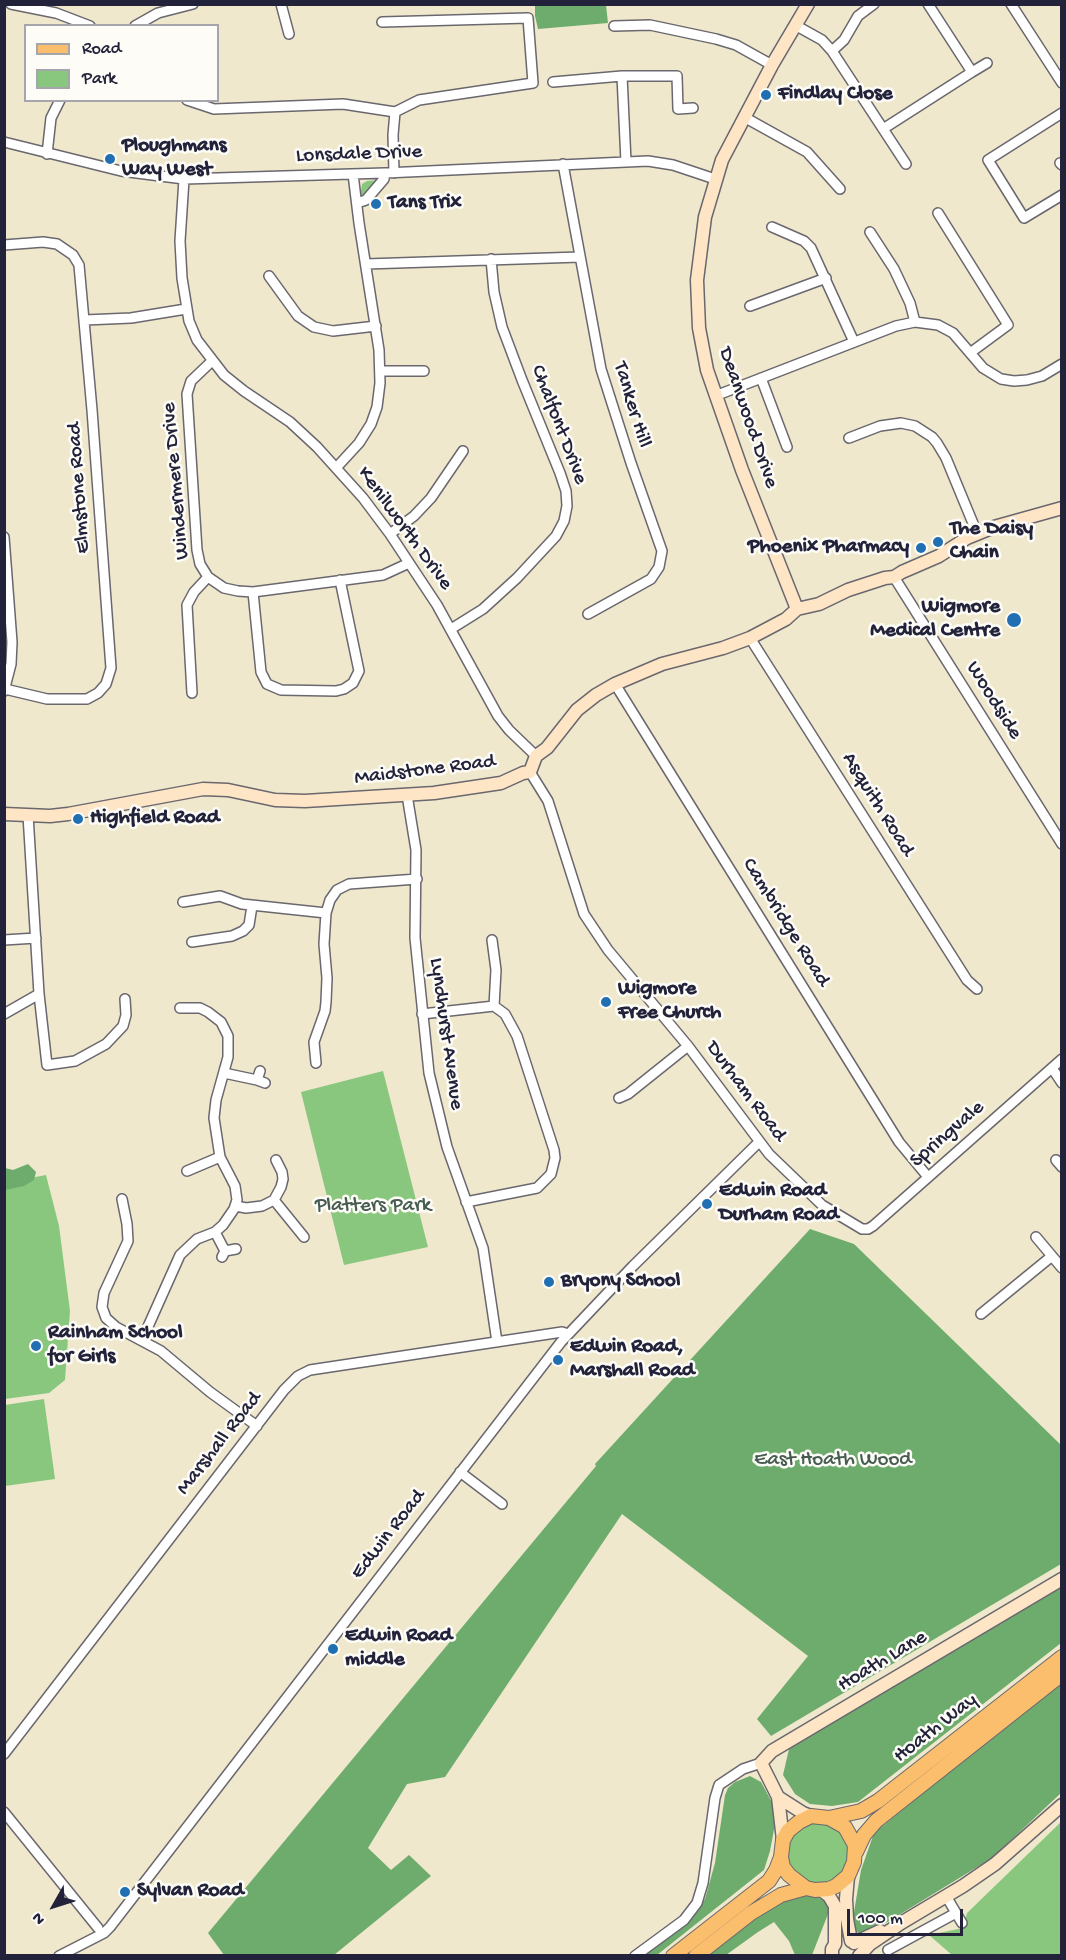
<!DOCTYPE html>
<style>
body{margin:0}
#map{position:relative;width:1066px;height:1960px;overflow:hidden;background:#efe8cd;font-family:"Gochi Hand",sans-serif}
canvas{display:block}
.frame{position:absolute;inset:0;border:6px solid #22223b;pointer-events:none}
.legend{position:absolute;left:24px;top:24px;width:195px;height:78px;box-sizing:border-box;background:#fdfcf7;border:2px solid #a5a5ac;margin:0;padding:8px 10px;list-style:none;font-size:18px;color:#22223b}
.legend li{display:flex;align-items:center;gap:12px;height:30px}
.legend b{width:30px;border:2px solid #a5a5ac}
.north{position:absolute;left:24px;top:1876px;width:60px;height:60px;-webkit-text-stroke:4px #fdfcf7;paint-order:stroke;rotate:231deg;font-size:16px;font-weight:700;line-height:24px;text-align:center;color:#22223b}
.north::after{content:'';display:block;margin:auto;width:21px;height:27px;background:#22223b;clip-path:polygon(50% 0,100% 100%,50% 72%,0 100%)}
.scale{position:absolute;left:847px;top:1909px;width:116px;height:27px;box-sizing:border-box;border:3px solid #22223b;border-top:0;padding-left:8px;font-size:18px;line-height:21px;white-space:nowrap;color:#22223b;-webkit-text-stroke:4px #fdfcf7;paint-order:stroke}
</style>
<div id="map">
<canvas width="1066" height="1960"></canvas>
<div class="frame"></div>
<ul class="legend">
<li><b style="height:8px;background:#fabe6d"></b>Road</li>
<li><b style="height:16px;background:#89c77e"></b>Park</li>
</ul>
<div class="north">N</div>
<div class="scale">100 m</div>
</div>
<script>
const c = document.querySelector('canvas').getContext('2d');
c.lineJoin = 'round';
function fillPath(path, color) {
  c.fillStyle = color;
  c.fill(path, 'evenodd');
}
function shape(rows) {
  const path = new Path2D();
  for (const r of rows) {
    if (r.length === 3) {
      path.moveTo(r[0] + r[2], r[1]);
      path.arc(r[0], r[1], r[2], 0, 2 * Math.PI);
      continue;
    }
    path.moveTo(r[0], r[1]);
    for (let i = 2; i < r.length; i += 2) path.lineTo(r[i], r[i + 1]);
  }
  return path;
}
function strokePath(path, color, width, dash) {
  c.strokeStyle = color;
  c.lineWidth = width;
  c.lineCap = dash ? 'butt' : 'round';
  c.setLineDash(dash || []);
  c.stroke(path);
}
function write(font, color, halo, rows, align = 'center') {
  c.font = font + ' "Gochi Hand",sans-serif';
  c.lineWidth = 5;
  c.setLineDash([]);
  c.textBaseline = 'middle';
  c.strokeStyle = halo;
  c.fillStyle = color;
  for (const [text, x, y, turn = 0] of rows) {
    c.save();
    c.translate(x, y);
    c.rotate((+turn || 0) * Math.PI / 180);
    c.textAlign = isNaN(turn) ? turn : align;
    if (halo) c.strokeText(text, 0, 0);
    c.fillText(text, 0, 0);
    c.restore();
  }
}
fillPath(shape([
 [380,180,365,197,360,198,362,184,367,181],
 [383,1071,428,1247,344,1265,301,1092],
 [46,1175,59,1226,70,1311,65,1380,49,1393,5,1399,4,1183],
 [44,1399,55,1479,5,1486,5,1405],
 [1061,1822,1061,1955,952,1955,929,1935,963,1928,967,1913],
 [819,1853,31]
]), '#89c77e');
fillPath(shape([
 [535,5,606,5,608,23,538,29,535,16],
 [28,1164,36,1172,34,1180,24,1186,5,1190,5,1168,13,1170],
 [810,1229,854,1244,1061,1445,1061,1564,771,1736,757,1719,808,1656,622,1514,445,1777,407,1784,368,1848,391,1870,409,1855,431,1876,334,1955,224,1955,208,1933,596,1466,595,1464],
 [1061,1587,1061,1643,858,1802,832,1806,810,1804,795,1794,783,1775,789,1749],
 [1061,1680,1061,1793,992,1858,876,1929,858,1933,854,1927,854,1912,861,1870,874,1833],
 [750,1776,761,1782,774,1806,776,1819,770,1851,764,1870,657,1955,643,1956,691,1919,705,1899,715,1863,725,1795,728,1788,735,1782],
 [805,1896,815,1896,828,1903,830,1909,812,1955,795,1955,789,1941,774,1922,758,1932,726,1955,704,1956,763,1910,789,1897]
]), '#6eac6d');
const street = shape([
 [11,4,56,13,90,26],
 [281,4,289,34],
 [1011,4,1062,83],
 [382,22,528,18,533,83,419,100,395,112,393,135,394,173],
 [795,25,822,40,832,51,906,164],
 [135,26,158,13,193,4],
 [614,26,650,25,716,39,736,45,772,65],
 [832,51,844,40,858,16,874,4],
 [972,72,987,63],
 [622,76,626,162],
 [553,82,622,76,677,76,678,109,693,108],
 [187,100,214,109,343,104,395,112],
 [1062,113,988,160,1024,218,1062,195],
 [744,117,807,152,840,189],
 [883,129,972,72,928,4],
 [4,142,121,171,184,179,385,173,648,161,673,165,715,179],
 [47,154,51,118,60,100],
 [1060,163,1062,165],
 [563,164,601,369,631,463,662,551,659,567,651,579,588,614],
 [184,179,180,241,182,278,189,321,197,340,224,375,244,391,290,422,317,447,363,498,390,534,437,605,498,716,509,730,536,756],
 [357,203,366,200,384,179,385,173],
 [938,213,1008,325,970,353],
 [772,227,804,241,811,248,854,342],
 [870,232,894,269,910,303,915,322],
 [4,245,43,242,57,244,73,255,79,265,92,410,111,668,106,684,98,693,87,699,47,699,5,689],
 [366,264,580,257],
 [269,276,298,316,314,327,333,331,376,326],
 [750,306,826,278],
 [85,320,131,318,186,309],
 [212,361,191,381,187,394,197,550,200,564,208,577,224,588,238,591,253,592,383,575,409,563],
 [380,371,424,371],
 [761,378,787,447],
 [715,396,896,326,915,322,938,325,953,333,983,368,1001,379,1014,381,1027,380,1042,376,1062,364],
 [849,438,880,426,901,423,915,426,932,437,937,443,946,458,977,533],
 [336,468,359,443,371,424,377,407,380,383,379,350,359,223,353,174],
 [390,534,414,516,431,498,463,451],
 [4,537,12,642,11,664,4,691],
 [894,577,1062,844],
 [253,592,261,672,267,684,281,690,336,691,344,689,353,683,359,671,340,580],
 [451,629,483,609,517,578,556,536,564,521,567,506,566,491,560,473,522,380,502,327,494,292,491,259],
 [750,638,967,980,977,989],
 [615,684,899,1142,928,1177],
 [192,693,187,605,194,592,208,577],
 [530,772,548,801,584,914,608,950,688,1046,769,1154,822,1205,862,1229,868,1229,873,1226,1062,1059],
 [407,795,416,850,415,938,429,1073,447,1147,483,1248,497,1342],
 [28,815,39,994,47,1065,75,1061,106,1044,123,1026,126,1015,125,999],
 [183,902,220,896,242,904,326,913],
 [4,940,36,938],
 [492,940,496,970,494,1006],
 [192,942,232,936,243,931,249,925,252,906],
 [4,1014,39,994],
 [422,1014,494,1006,505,1014,517,1036,554,1150,555,1158,551,1174,537,1188,466,1202],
 [316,1063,314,1042,325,1011,326,1002,327,978,324,944,326,913,330,900,337,890,349,884,417,879],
 [1052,1068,1062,1083],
 [260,1071,257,1080,265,1083],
 [224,1073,257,1080],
 [619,1098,628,1094,688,1046],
 [1056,1160,1062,1167],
 [187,1171,220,1157],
 [122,1199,127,1224,128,1241,104,1293,102,1307,106,1318,116,1327,161,1351,210,1392,257,1426],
 [274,1200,304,1237],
 [236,1206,246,1208,262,1206,274,1200,281,1187,283,1179,282,1172,276,1160],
 [215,1232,225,1251],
 [1036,1237,1062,1268],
 [222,1257,225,1251,236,1249],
 [981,1314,1052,1256],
 [142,1340,180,1255,197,1239,215,1232,223,1225,234,1209,237,1200,235,1186,220,1157,214,1118,216,1100,228,1057,228,1036,221,1022,208,1012,200,1008,180,1008],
 [460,1472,502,1504],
 [4,1754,284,1390,298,1376,310,1370,562,1332,568,1334],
 [4,1812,98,1928],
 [946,1896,962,1923],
 [888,1950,956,1913],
 [59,1956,104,1933,110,1927,561,1342,633,1266,759,1142],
 [635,1956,684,1920,697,1903,703,1883,715,1798,719,1785,743,1769,761,1763]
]);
const secondary = shape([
 [797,609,742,470,707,370,699,328,697,280,705,217,722,160,772,65,808,4],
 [4,814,50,816,68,814,203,789,228,790,275,800,305,801,434,793,501,783,523,773,530,772,536,756,547,748,577,710,596,695,615,684,662,664,723,648,750,638,786,619,797,609,819,604,848,590,885,578,894,577,902,572,939,556,967,538,994,527,1062,508],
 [778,1797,803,1813,811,1816],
 [783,1840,778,1797,761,1763,772,1751,1062,1579],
 [848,1876,846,1899,847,1919,851,1941],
 [821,1890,829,1896,835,1906,835,1944,832,1949,832,1956],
 [854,1943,880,1931],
 [859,1956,870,1944,901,1923,963,1886,995,1864,1062,1805]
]);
const primary = shape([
 [829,1818,861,1811,878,1801,1062,1657],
 [856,1852,864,1835,876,1821,1062,1674],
 [673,1956,769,1881,776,1870,781,1857],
 [696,1956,751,1913,781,1895,806,1888,815,1890,829,1889,836,1886,848,1876,854,1862,855,1845,845,1827,829,1818,811,1816,799,1822,788,1831,783,1840,781,1857,783,1867,789,1875,806,1888]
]);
strokePath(street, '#6a676e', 12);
strokePath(secondary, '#6a676e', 15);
strokePath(primary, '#6a676e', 16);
strokePath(street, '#fff', 9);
strokePath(secondary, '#fde5c5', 12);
strokePath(primary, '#fabe6d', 14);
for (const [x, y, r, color] of [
 [766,95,6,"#1f6fb2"],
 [110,159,6,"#1f6fb2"],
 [376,204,6,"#1f6fb2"],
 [938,542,6,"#1f6fb2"],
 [921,548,6,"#1f6fb2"],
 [1014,620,8,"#1f6fb2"],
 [78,819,6,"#1f6fb2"],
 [606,1002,6,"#1f6fb2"],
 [707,1204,6,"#1f6fb2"],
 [549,1282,6,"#1f6fb2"],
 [36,1346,6,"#1f6fb2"],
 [558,1360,6,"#1f6fb2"],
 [333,1649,6,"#1f6fb2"],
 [125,1892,6,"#1f6fb2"]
]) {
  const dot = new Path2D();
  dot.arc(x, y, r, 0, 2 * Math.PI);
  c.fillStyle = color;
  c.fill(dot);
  strokePath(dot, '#fdfcf7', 2);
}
write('bold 21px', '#22223b', '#fdfcf7', [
 ["Findlay Close",778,95],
 ["Ploughmans",122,147],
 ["Way West",122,171],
 ["Tans Trix",388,204],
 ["The Daisy",950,530],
 ["Chain",950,554],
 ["Phoenix Pharmacy",909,548,"right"],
 ["Wigmore",1000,608,"right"],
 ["Medical Centre",1000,632,"right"],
 ["Highfield Road",90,819],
 ["Wigmore",618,990],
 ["Free Church",618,1014],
 ["Edwin Road",719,1192],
 ["Durham Road",719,1216],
 ["Bryony School",561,1282],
 ["Rainham School",48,1334],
 ["for Girls",48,1358],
 ["Edwin Road,",570,1348],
 ["Marshall Road",570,1372],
 ["Edwin Road",345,1637],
 ["middle",345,1661],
 ["Sylvan Road",137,1892]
], 'left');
write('21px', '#22223b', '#fdfcf7', [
 ["Lonsdale Drive",359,155,-2],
 ["Tanker Hill",631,405,73],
 ["Deanwood Drive",747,418,71],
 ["Chalfont Drive",558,425,69],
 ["Windermere Drive",177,481,-95],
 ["Elmstone Road",80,488,-94],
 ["Kenilworth Drive",404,529,54],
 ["Woodside",993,701,58],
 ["Maidstone Road",425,771,-7],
 ["Asquith Road",877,805,58],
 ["Cambridge Road",785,923,58],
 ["Lyndhurst Avenue",445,1034,82],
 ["Durham Road",745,1092,53],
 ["Springvale",948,1135,-41],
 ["Marshall Road",220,1444,-52],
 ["Edwin Road",389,1535,-52],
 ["Hoath Lane",883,1662,-31],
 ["Hoath Way",936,1729,-38]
]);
write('21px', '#465c52', '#fdfcf7', [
 ["Platters Park",373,1207],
 ["East Hoath Wood",833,1461]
]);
</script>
